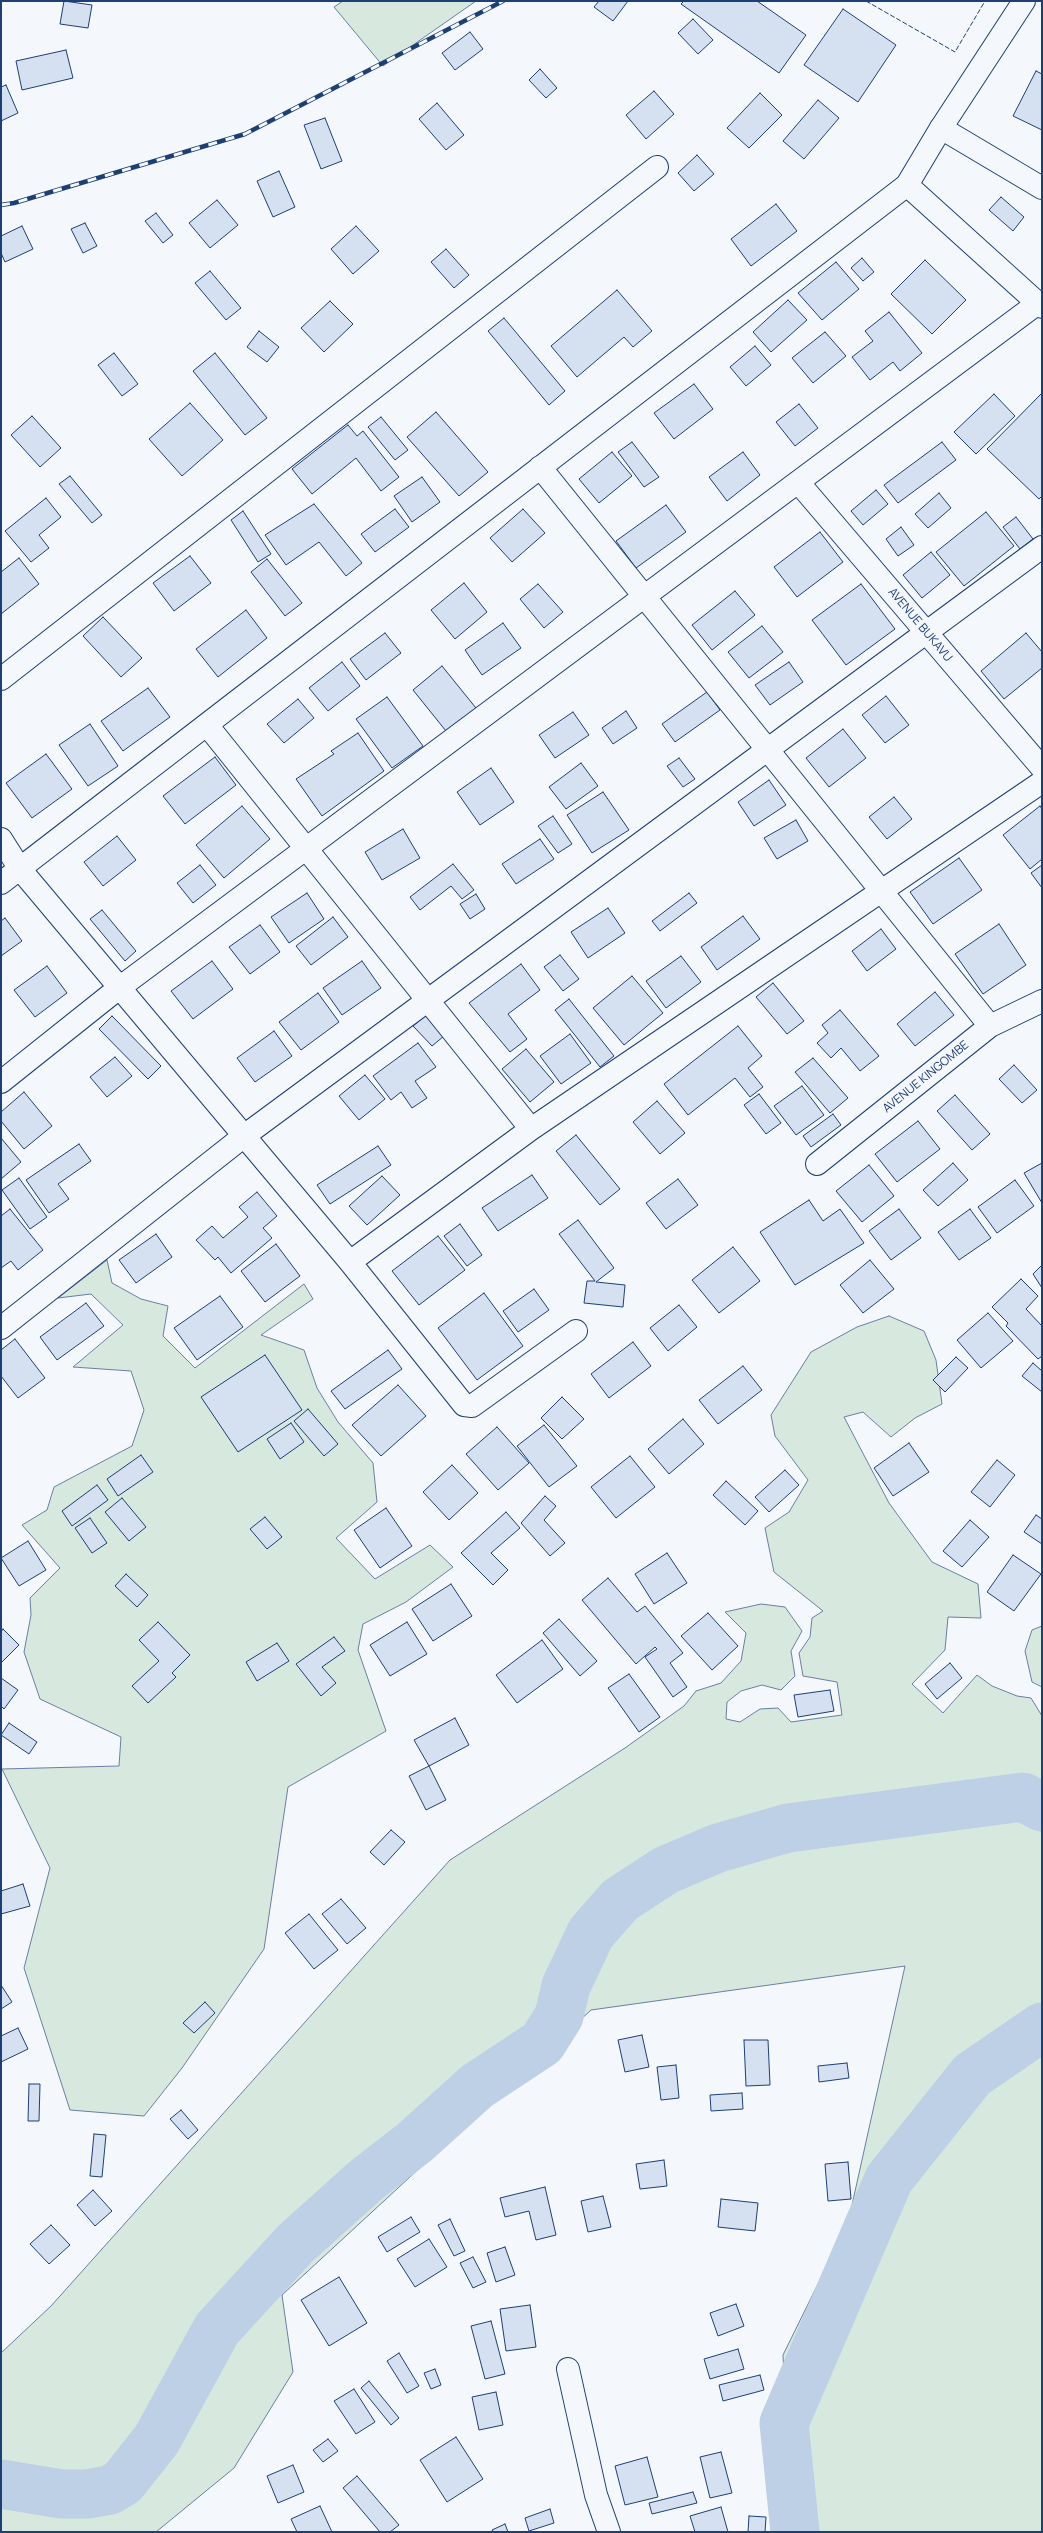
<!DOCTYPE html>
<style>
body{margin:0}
#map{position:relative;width:1043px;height:2533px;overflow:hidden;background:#f4f7fb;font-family:Manrope,sans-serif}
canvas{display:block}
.frame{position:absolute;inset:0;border:2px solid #1d3f73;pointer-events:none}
</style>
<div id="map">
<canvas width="1043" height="2533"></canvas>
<div class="frame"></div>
</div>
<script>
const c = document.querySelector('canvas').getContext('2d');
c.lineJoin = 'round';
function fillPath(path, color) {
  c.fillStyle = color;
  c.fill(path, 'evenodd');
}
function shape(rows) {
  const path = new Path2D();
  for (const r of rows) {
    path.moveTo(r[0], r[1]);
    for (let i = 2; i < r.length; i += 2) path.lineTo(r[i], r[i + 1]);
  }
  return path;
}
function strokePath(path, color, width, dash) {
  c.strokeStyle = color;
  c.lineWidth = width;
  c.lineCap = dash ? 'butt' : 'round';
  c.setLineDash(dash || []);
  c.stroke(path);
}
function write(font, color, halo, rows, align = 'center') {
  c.font = font + ' Manrope,sans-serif';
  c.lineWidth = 3;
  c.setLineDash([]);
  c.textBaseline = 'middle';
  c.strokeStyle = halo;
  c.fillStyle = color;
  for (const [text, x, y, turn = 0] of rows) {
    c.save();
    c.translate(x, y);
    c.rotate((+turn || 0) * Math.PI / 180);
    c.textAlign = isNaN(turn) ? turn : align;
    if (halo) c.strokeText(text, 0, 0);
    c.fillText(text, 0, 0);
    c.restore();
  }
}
const green = shape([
 [343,1,476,1,383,66,334,7,343,1],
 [107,1260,112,1283,141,1299,168,1306,163,1336,195,1368,304,1284,313,1299,261,1335,304,1350,317,1388,338,1422,373,1463,377,1502,336,1538,375,1579,430,1545,453,1567,406,1602,363,1624,358,1650,386,1731,288,1787,264,1949,182,2068,144,2116,70,2110,24,1968,50,1868,2,1769,119,1766,121,1737,40,1699,24,1652,31,1615,30,1598,60,1568,22,1525,47,1510,54,1487,132,1446,144,1410,131,1371,73,1367,123,1325,91,1294,58,1298,107,1260],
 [889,1316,924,1331,936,1360,942,1404,915,1418,891,1437,863,1412,844,1417,889,1503,932,1562,978,1584,981,1618,948,1617,945,1650,912,1684,943,1713,977,1675,992,1686,1017,1696,1031,1698,1042,1716,1042,2532,791,2532,783,2355,848,2223,905,1966,591,2010,282,2295,293,2372,234,2468,156,2532,1,2532,1,2353,51,2306,450,1860,625,1748,684,1706,696,1691,721,1683,741,1661,746,1633,725,1612,761,1604,785,1607,802,1631,791,1651,795,1676,781,1690,762,1685,741,1691,727,1702,726,1719,740,1722,760,1709,778,1708,791,1722,842,1715,837,1682,803,1676,799,1653,810,1637,812,1618,823,1611,774,1572,765,1528,789,1512,808,1480,775,1436,771,1415,811,1352,857,1327,889,1316],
 [1042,1626,1042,1687,1032,1682,1025,1651,1032,1630,1042,1626]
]);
fillPath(green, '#d7e8df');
strokePath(green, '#687fa3', 1);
strokePath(shape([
 [1,2484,62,2494,87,2494,110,2490,123,2482,157,2439,217,2329,295,2244,365,2181,415,2142,477,2086,542,2043,559,2016,566,1986,591,1933,620,1900,666,1870,718,1848,788,1828,1023,1797,1042,1807],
 [795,2532,784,2423,889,2179,972,2075,1042,2027]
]), '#bed0e5', 49);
const building = shape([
 [64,1,92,5,88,28,60,24,64,1],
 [599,1,628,1,613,21,594,7,599,1],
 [684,1,757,1,806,35,779,73,681,4,684,1],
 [843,9,896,45,858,102,804,65,843,9],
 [693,19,713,40,698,54,678,33,693,19],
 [470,32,483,49,455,70,442,53,470,32],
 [66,50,73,78,22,90,16,61,66,50],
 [540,69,557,88,546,98,529,80,540,69],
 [1036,71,1042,74,1042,130,1013,116,1036,71],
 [6,85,18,113,1,121,1,87,6,85],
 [654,91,674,114,646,139,626,115,654,91],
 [760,93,782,115,749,148,727,128,760,93],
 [818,100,839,118,804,159,783,141,818,100],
 [437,103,464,135,446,150,419,119,437,103],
 [325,118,342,161,321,169,304,125,325,118],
 [697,155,714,174,694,191,678,173,697,155],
 [279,171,295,207,273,217,257,181,279,171],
 [1001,197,1024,217,1013,231,989,210,1001,197],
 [217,200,238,225,210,248,189,223,217,200],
 [776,204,797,231,751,266,731,239,776,204],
 [156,213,173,235,163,243,145,221,156,213],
 [85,223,97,246,83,253,71,229,85,223],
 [22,226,33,249,5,262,1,253,1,236,22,226],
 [356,226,379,251,353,274,331,249,356,226],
 [446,249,469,275,454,288,431,262,446,249],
 [862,258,874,272,863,281,851,268,862,258],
 [925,260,966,300,932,334,891,294,925,260],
 [836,262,859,289,822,320,798,293,836,262],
 [210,271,241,308,226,320,195,283,210,271],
 [617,290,652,331,633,347,624,337,577,377,551,346,617,290],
 [788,300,807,320,771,352,753,332,788,300],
 [330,301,353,324,324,352,301,328,330,301],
 [889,312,922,353,900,371,893,362,870,380,852,357,873,341,865,331,889,312],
 [504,318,565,391,549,405,488,331,504,318],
 [259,331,279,347,267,362,247,347,259,331],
 [825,332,846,356,813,383,792,358,825,332],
 [755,346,771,365,746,386,730,367,755,346],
 [114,353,138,384,122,396,98,365,114,353],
 [215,353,267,418,245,435,193,371,215,353],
 [694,384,713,409,674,439,654,413,694,384],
 [1042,393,1042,496,1039,499,987,449,1042,393],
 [994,394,1015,416,976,454,954,432,994,394],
 [190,403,223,440,182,476,149,439,190,403],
 [799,404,818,428,795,446,776,422,799,404],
 [436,412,488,472,459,496,407,437,436,412],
 [32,416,61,448,40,467,11,435,32,416],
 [381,417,408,450,395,460,368,427,381,417],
 [348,425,357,436,363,431,399,477,381,491,356,458,312,494,292,469,348,425],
 [632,442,659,477,644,487,618,452,632,442],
 [942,442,956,460,898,503,884,485,942,442],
 [612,452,632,476,599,503,579,479,612,452],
 [743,452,760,475,727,501,709,477,743,452],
 [70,476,102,515,92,523,59,484,70,476],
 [422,477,440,502,412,522,394,496,422,477],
 [876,490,888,504,863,525,851,511,876,490],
 [939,493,951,508,928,528,915,514,939,493],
 [46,498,61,517,39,535,49,548,31,562,5,531,46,498],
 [314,504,362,563,346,576,319,542,286,565,265,535,314,504],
 [666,505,686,532,636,568,616,541,666,505],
 [395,509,409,527,375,552,361,534,395,509],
 [523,509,545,533,512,562,490,538,523,509],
 [243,511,271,554,258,562,231,520,243,511],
 [986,512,1014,546,964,586,936,552,986,512],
 [1016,517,1033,539,1020,549,1003,527,1016,517],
 [901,527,914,545,898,556,886,539,901,527],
 [820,532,843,562,797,597,774,567,820,532],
 [931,552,950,575,922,598,903,575,931,552],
 [190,556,211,583,174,611,153,583,190,556],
 [19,558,39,584,1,614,1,572,19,558],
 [267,559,302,603,285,616,251,572,267,559],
 [464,583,487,612,455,639,431,610,464,583],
 [538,584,563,612,544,628,520,599,538,584],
 [861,584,895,629,846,665,812,620,861,584],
 [735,591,755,615,712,650,692,625,735,591],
 [246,610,267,638,218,677,196,649,246,610],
 [103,617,142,658,121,677,83,636,103,617],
 [503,623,521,648,482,675,465,650,503,623],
 [762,626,783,652,749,678,728,652,762,626],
 [385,633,401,653,366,680,350,659,385,633],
 [1026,633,1042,652,1042,668,1004,699,981,671,1026,633],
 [342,662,360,686,328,711,309,688,342,662],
 [789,662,803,682,770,705,755,685,789,662],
 [442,666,480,713,450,736,413,690,442,666],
 [148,688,170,717,123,751,101,721,148,688],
 [707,692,720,710,675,742,662,724,707,692],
 [886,696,909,725,885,743,862,715,886,696],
 [387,697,423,746,392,768,356,719,387,697],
 [298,699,314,718,284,743,267,724,298,699],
 [626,711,637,728,613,744,602,728,626,711],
 [573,712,589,735,555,758,539,735,573,712],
 [90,724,118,766,88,786,59,745,90,724],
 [843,729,866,758,829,787,806,758,843,729],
 [358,733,384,771,322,816,296,779,334,754,331,751,358,733],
 [46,754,72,789,32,818,6,783,46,754],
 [215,757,236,785,185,824,163,796,215,757],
 [679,758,695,779,683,787,667,766,679,758],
 [581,763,598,786,566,809,549,787,581,763],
 [491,768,514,802,480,825,457,792,491,768],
 [769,780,786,805,754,826,738,802,769,780],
 [603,792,629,830,592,853,567,815,603,792],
 [894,797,912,819,887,839,869,817,894,797],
 [242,806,270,839,224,878,196,845,242,806],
 [1040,806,1042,809,1042,859,1030,869,1003,835,1040,806],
 [553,816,572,844,558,853,538,826,553,816],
 [796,820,808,841,777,859,764,838,796,820],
 [403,829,420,858,382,880,365,852,403,829],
 [117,836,136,860,103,886,84,862,117,836],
 [540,839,554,859,516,884,502,864,540,839],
 [959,858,982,890,933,924,910,892,959,858],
 [453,864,474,890,462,899,451,886,420,910,410,897,453,864],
 [200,865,216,885,193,903,177,883,200,865],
 [1042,865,1042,888,1031,873,1042,865],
 [307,893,324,919,289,943,271,917,307,893],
 [689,893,697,903,660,931,652,921,689,893],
 [476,894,485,909,470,919,460,904,476,894],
 [608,908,625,933,588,958,571,932,608,908],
 [102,910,136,951,125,961,90,919,102,910],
 [743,916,760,939,717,970,701,947,743,916],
 [333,917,348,937,311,965,296,946,333,917],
 [5,918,22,941,1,956,1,921,5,918],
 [999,924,1026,965,983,994,955,954,999,924],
 [260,925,280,952,250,974,229,947,260,925],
 [881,929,896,949,867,971,852,951,881,929],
 [560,955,579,979,563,991,544,967,560,955],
 [681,956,701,982,666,1008,646,981,681,956],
 [212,961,233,989,193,1019,171,991,212,961],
 [362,961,381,988,342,1015,323,988,362,961],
 [521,964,540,990,508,1014,527,1039,510,1052,469,1003,521,964],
 [47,966,67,993,35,1017,14,990,47,966],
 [632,976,663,1013,624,1045,593,1008,632,976],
 [773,983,804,1021,787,1034,756,997,773,983],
 [935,992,954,1015,915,1046,897,1024,935,992],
 [318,993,339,1022,301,1050,279,1022,318,993],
 [569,999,614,1056,600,1067,555,1010,569,999],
 [840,1010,879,1056,860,1071,841,1048,831,1058,817,1043,828,1033,822,1025,840,1010],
 [426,1015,444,1036,432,1046,413,1026,426,1015],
 [112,1016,161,1066,148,1079,99,1029,112,1016],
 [738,1026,762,1056,748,1068,763,1087,750,1097,735,1078,688,1115,664,1084,738,1026],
 [274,1031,292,1056,255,1082,237,1058,274,1031],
 [570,1034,591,1063,561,1084,540,1056,570,1034],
 [418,1043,436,1067,415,1081,427,1098,412,1108,401,1092,391,1100,373,1076,418,1043],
 [526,1049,554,1082,530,1102,502,1069,526,1049],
 [115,1057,132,1076,107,1097,90,1077,115,1057],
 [813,1058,848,1098,830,1113,795,1072,813,1058],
 [1014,1065,1037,1090,1022,1103,999,1079,1014,1065],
 [365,1075,385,1099,359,1120,339,1096,365,1075],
 [802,1086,824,1115,796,1135,774,1106,802,1086],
 [24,1092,52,1126,24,1149,1,1121,1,1112,24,1092],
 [759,1094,781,1123,766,1134,744,1105,759,1094],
 [955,1095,990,1134,972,1150,937,1111,955,1095],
 [657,1101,685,1133,660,1154,633,1122,657,1101],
 [833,1114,841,1125,811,1147,803,1136,833,1114],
 [918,1121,940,1149,897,1182,875,1154,918,1121],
 [576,1135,620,1189,600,1205,556,1151,576,1135],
 [1,1138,21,1162,1,1179,1,1138],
 [79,1144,91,1161,58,1184,69,1199,49,1213,26,1180,79,1144],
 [378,1146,391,1165,330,1204,317,1185,378,1146],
 [953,1163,968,1180,938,1206,923,1190,953,1163],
 [1042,1163,1042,1203,1024,1173,1042,1163],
 [869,1165,894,1196,862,1222,836,1191,869,1165],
 [532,1175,548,1198,498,1231,482,1208,532,1175],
 [382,1176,400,1195,367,1225,349,1206,382,1176],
 [19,1178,47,1217,30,1229,2,1190,19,1178],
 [678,1179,698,1205,666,1229,646,1203,678,1179],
 [1015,1180,1034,1206,997,1233,978,1207,1015,1180],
 [257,1192,277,1216,263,1228,272,1238,231,1273,218,1257,215,1260,196,1240,212,1226,223,1238,248,1217,239,1207,257,1192],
 [809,1200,823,1221,840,1209,864,1243,795,1285,760,1232,809,1200],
 [10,1209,43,1250,18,1270,11,1261,1,1268,1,1216,10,1209],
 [899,1209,921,1238,891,1260,869,1231,899,1209],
 [970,1209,991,1238,959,1260,938,1232,970,1209],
 [578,1220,614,1268,596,1282,625,1285,623,1307,584,1303,587,1281,595,1281,559,1234,578,1220],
 [460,1224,482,1255,467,1266,444,1236,460,1224],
 [156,1234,172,1257,136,1283,119,1260,156,1234],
 [438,1236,465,1270,419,1305,392,1271,438,1236],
 [276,1244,300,1276,265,1302,241,1271,276,1244],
 [733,1247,760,1281,719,1313,692,1280,733,1247],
 [870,1260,894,1289,863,1313,840,1285,870,1260],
 [1042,1265,1042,1288,1033,1274,1042,1265],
 [1021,1279,1038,1296,1026,1309,1042,1326,1042,1356,1038,1359,1006,1326,1008,1323,992,1307,1021,1279],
 [534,1289,549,1310,518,1332,503,1311,534,1289],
 [484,1293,523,1346,477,1380,438,1328,484,1293],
 [220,1296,243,1327,197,1360,174,1328,220,1296],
 [86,1303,104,1326,57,1360,40,1337,86,1303],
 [679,1305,697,1327,668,1351,650,1328,679,1305],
 [988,1313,1013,1341,981,1368,957,1340,988,1313],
 [15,1339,45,1378,18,1398,1,1376,1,1350,15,1339],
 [633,1342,651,1366,609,1398,591,1374,633,1342],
 [388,1350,402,1369,345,1409,331,1391,388,1350],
 [265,1355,302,1410,238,1452,201,1397,265,1355],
 [956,1357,968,1368,945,1392,933,1380,956,1357],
 [1033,1363,1042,1371,1042,1392,1022,1376,1033,1363],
 [743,1366,762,1390,718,1424,699,1400,743,1366],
 [398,1385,426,1416,381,1456,352,1425,398,1385],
 [562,1397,584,1419,562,1439,541,1418,562,1397],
 [308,1409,338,1444,324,1456,294,1421,308,1409],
 [683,1419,704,1444,669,1474,648,1449,683,1419],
 [291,1423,304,1442,280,1459,267,1439,291,1423],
 [544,1425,577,1466,549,1487,517,1446,544,1425],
 [497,1427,529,1463,498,1490,466,1454,497,1427],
 [909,1443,929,1472,893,1496,874,1468,909,1443],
 [141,1455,153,1472,118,1496,107,1479,141,1455],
 [630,1456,655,1487,616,1518,591,1487,630,1456],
 [997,1460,1015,1475,990,1507,971,1492,997,1460],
 [452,1465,478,1493,449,1520,423,1492,452,1465],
 [785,1470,799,1485,769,1512,755,1497,785,1470],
 [726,1481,758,1511,745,1525,713,1495,726,1481],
 [97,1485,108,1500,72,1526,62,1511,97,1485],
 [545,1496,556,1506,544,1520,565,1543,550,1556,521,1523,545,1496],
 [122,1498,146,1527,129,1541,105,1512,122,1498],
 [386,1508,412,1546,380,1568,354,1530,386,1508],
 [506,1512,520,1528,491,1553,508,1570,493,1585,461,1553,506,1512],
 [1036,1515,1042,1519,1042,1544,1024,1532,1036,1515],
 [265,1517,282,1537,267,1549,250,1529,265,1517],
 [90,1518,107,1543,92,1553,75,1528,90,1518],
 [970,1520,989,1537,962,1567,943,1551,970,1520],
 [28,1541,46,1570,19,1586,1,1558,28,1541],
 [667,1553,687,1583,654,1604,635,1574,667,1553],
 [1013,1555,1041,1574,1014,1611,987,1592,1013,1555],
 [126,1574,148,1595,137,1607,115,1586,126,1574],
 [608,1578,637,1612,645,1606,683,1653,670,1663,687,1687,673,1697,645,1657,657,1649,655,1647,636,1664,582,1600,608,1578],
 [451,1584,472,1616,433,1641,412,1609,451,1584],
 [708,1613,738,1646,712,1670,681,1636,708,1613],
 [559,1619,597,1661,580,1676,543,1633,559,1619],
 [158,1622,190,1655,172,1673,176,1677,148,1703,132,1686,159,1661,139,1640,158,1622],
 [407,1622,427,1654,390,1676,370,1645,407,1622],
 [3,1629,19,1645,1,1663,1,1632,3,1629],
 [334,1637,345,1651,322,1667,336,1683,321,1696,296,1664,334,1637],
 [542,1640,563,1669,517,1703,496,1675,542,1640],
 [277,1643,289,1661,257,1681,246,1662,277,1643],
 [950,1663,962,1678,937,1699,925,1684,950,1663],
 [629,1674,660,1717,639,1732,608,1688,629,1674],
 [1,1678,18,1690,4,1709,1,1706,1,1678],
 [830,1690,834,1711,798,1717,794,1695,830,1690],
 [455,1718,469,1745,429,1766,414,1740,455,1718],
 [9,1723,37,1742,29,1754,1,1735,9,1723],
 [429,1766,446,1800,426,1810,409,1776,429,1766],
 [391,1830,405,1842,384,1865,370,1852,391,1830],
 [23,1884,30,1906,1,1914,1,1891,23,1884],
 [341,1899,366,1928,347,1944,322,1914,341,1899],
 [309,1914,338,1950,314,1969,285,1933,309,1914],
 [1,1985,12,2002,1,2009,1,1985],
 [205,2002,215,2013,194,2033,183,2023,205,2002],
 [18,2028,28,2049,1,2062,1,2036,18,2028],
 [642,2035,649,2067,625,2072,618,2040,642,2035],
 [744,2040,768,2040,770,2085,746,2086,744,2040],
 [847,2063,849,2078,819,2082,818,2066,847,2063],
 [676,2065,679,2098,661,2100,657,2067,676,2065],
 [29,2084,40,2084,39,2121,28,2121,29,2084],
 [742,2093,743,2109,711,2111,710,2095,742,2093],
 [181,2110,198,2130,188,2139,170,2119,181,2110],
 [94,2134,106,2135,102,2177,90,2176,94,2134],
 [664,2160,667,2186,640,2189,636,2164,664,2160],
 [848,2162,851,2199,828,2201,825,2164,848,2162],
 [545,2187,556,2235,536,2240,529,2211,505,2217,500,2198,545,2187],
 [93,2190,112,2211,95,2226,77,2205,93,2190],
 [603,2196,611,2227,588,2232,581,2201,603,2196],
 [721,2199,758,2203,755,2231,718,2227,721,2199],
 [411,2217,420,2232,387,2252,378,2237,411,2217],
 [450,2219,465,2251,454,2256,438,2225,450,2219],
 [51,2225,70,2245,49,2264,30,2244,51,2225],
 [429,2239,447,2267,415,2287,397,2259,429,2239],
 [505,2247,515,2275,496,2282,487,2253,505,2247],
 [473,2257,486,2282,473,2288,460,2263,473,2257],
 [339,2277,367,2323,329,2346,301,2300,339,2277],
 [736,2304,744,2326,718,2336,710,2313,736,2304],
 [530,2305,536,2347,506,2351,500,2309,530,2305],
 [491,2321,505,2374,485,2379,471,2326,491,2321],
 [738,2349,744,2369,710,2379,704,2359,738,2349],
 [399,2353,419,2386,407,2393,387,2361,399,2353],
 [435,2369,441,2385,431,2389,424,2373,435,2369],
 [760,2375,764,2390,723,2401,719,2385,760,2375],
 [369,2381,399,2418,391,2425,361,2388,369,2381],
 [354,2389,375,2422,356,2434,334,2401,354,2389],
 [496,2392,503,2425,479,2430,472,2397,496,2392],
 [456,2437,483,2479,447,2502,420,2460,456,2437],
 [328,2439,338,2451,323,2462,313,2450,328,2439],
 [721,2452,732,2493,710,2498,700,2457,721,2452],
 [647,2457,658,2497,625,2505,615,2466,647,2457],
 [293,2465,304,2492,278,2503,267,2476,293,2465],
 [357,2476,399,2525,390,2532,380,2532,343,2488,357,2476],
 [693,2492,697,2503,652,2514,649,2503,693,2492],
 [320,2506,332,2532,297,2532,291,2519,320,2506],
 [721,2507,728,2532,695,2532,690,2516,721,2507],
 [550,2509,554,2523,529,2531,525,2518,550,2509],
 [749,2516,766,2517,765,2532,748,2532,749,2516],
 [505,2524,508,2532,493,2532,492,2530,505,2524]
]);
fillPath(building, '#d5e0f0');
strokePath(building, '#1d3f73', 1);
const street = shape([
 [941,128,1024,1],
 [540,467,990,1026],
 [798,482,1042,768],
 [1,679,657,167],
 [207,725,531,1129],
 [1,839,20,869,350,1262,464,1405,472,1406,576,1331],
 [1,883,907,185],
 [1,1082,119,988,1038,303],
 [817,1164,990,1026,1042,1001],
 [350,1262,531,1129,1042,782],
 [1,1328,244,1136,1042,547],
 [568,2369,596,2495,609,2532]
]);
const secondary = shape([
 [1042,188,941,128,907,185,1042,307]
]);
strokePath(street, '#1d3f73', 24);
strokePath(secondary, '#1d3f73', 24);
strokePath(street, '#f4f7fb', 22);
strokePath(secondary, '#f4f7fb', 22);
const rail = shape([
 [1,205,14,203,245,134,503,1]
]);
strokePath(rail, '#1d3f73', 4.5);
strokePath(rail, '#f4f7fb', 3, [9]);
strokePath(shape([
 [866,1,955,52,985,1]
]), '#1d3f73', 1, [5, 2]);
write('12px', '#1d3f73', '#f4f7fb', [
 ["AVENUE BUKAVU",920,625,50],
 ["AVENUE KINGOMBE",926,1077,-39]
]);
</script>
